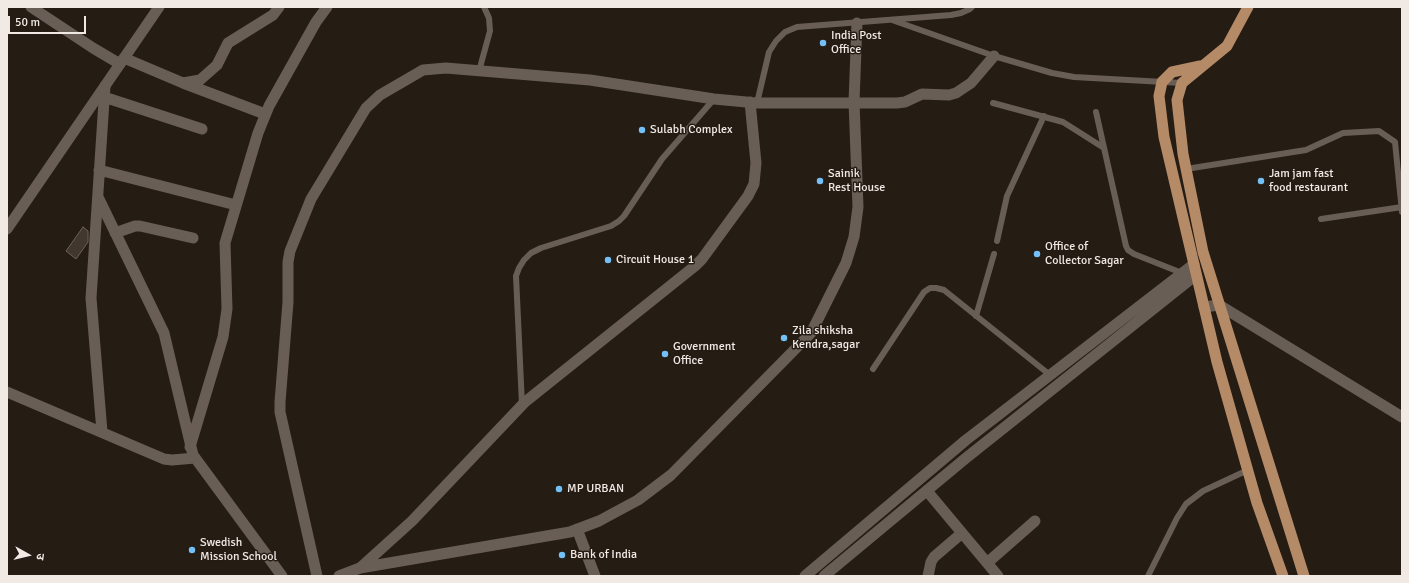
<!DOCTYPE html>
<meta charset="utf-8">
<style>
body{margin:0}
#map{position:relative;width:1409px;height:583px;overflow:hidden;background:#251c14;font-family:Signika,"Noto Sans Devanagari",sans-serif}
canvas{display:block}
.frame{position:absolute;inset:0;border:8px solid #f0e9e4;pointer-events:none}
.north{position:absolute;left:8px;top:535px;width:40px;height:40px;-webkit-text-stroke:3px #251c14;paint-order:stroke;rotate:98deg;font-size:11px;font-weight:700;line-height:16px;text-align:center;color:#f0e9e4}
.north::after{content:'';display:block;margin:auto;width:14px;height:18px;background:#f0e9e4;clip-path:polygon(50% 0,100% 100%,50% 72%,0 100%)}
.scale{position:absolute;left:8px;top:16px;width:78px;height:18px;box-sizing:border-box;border:2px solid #f0e9e4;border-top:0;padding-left:5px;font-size:12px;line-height:14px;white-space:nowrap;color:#f0e9e4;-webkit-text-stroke:3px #251c14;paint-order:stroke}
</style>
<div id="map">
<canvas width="1409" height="583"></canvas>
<div class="frame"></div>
<div class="north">उ</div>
<div class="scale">50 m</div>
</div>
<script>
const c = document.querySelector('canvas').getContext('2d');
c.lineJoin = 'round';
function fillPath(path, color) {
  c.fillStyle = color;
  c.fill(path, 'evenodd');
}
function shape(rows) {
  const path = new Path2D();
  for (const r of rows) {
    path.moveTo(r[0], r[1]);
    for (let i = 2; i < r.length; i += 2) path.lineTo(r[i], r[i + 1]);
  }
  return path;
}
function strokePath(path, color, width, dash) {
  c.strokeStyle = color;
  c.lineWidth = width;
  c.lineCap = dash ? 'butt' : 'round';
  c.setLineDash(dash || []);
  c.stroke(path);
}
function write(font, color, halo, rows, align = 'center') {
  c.font = font + ' Signika,sans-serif';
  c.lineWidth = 3;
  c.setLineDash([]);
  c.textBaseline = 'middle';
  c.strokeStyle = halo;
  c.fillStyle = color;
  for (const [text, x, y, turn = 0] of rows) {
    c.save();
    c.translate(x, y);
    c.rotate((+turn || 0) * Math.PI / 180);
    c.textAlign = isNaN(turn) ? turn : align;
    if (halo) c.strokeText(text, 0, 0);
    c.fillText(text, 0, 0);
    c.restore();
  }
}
const building = shape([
 [83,227,88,231,88,242,76,259,66,251,83,227]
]);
fillPath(building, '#41372f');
strokePath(building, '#6d6259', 1);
strokePath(shape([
 [892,20,994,56,1052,73,1074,77,1182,83],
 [479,71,490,31,489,18,484,7],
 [757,103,769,52,776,41,785,32,797,27,951,15,961,13,970,9,972,7],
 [993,103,1063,122,1104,148],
 [1096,112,1126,246,1128,250,1134,254,1182,273],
 [1186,169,1306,150,1343,133,1379,131,1395,142,1402,212],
 [1321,219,1402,207],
 [997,241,1007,196,1044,116],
 [976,316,994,254],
 [873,369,924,292,930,288,936,288,944,290,1050,375],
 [522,405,516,276,519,268,524,260,531,253,541,248,611,226,619,221,624,216,662,159,714,99],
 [1148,576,1177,518,1186,504,1203,491,1248,470]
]), '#695e55', 6);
strokePath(shape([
 [31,7,93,48,120,64],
 [124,58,183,83,200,80,217,65,228,43,273,15,279,7],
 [183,83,265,114],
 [104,97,202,129],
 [99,170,236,205],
 [98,197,164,333,193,455,282,576],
 [115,233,135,226,140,226,193,238],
 [1204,307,1219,305,1402,417],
 [7,392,164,459,172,460,195,458],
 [102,432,91,298,105,86],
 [190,447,223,337,227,309,225,243,258,133,269,106,316,22,327,7],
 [927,491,998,576],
 [577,529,595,576],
 [987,563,1035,521],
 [360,568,412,521,525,402,695,266,702,259,748,196,754,184,756,163,750,102],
 [317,576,280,412,280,402,288,302,288,262,290,251,311,199,366,108,380,95,423,70,446,68,590,80,714,99,757,103,897,103,905,102,922,94,949,95,956,93,971,83,994,56],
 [339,576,360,568,570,532,599,521,638,500,671,475,811,333,846,263,854,237,858,207,854,102,857,23],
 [928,576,931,562,934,557,962,533]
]), '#695e55', 11);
strokePath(shape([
 [7,229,159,7],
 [805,576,966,440,1194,264],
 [824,576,966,458,1196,275]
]), '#695e55', 11);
strokePath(shape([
 [1248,7,1227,46,1182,83,1177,100,1183,154,1203,252,1304,576],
 [1200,66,1172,72,1162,82,1159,96,1164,137,1217,362,1257,503,1283,576]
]), '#b58a67', 11);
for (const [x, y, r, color] of [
 [823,43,4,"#74c0f6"],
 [642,130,4,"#74c0f6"],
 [820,181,4,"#74c0f6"],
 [1261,181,4,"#74c0f6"],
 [1037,254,4,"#74c0f6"],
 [608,260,4,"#74c0f6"],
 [784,338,4,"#74c0f6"],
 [665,354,4,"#74c0f6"],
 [559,489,4,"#74c0f6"],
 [192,550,4,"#74c0f6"],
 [562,555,4,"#74c0f6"]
]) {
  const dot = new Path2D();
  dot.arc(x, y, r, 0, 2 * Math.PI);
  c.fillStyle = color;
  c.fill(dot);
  strokePath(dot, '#251c14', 1.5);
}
write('12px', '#f0e9e4', '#251c14', [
 ["India Post",831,36],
 ["Office",831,50],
 ["Sulabh Complex",650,130],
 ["Sainik",828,174],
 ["Rest House",828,188],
 ["Jam jam fast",1269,174],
 ["food restaurant",1269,188],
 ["Office of",1045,247],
 ["Collector Sagar",1045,261],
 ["Circuit House 1",616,260],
 ["Zila shiksha",792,331],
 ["Kendra,sagar",792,345],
 ["Government",673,347],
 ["Office",673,361],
 ["MP URBAN",567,489],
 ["Swedish",200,543],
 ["Mission School",200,557],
 ["Bank of India",570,555]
], 'left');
</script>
